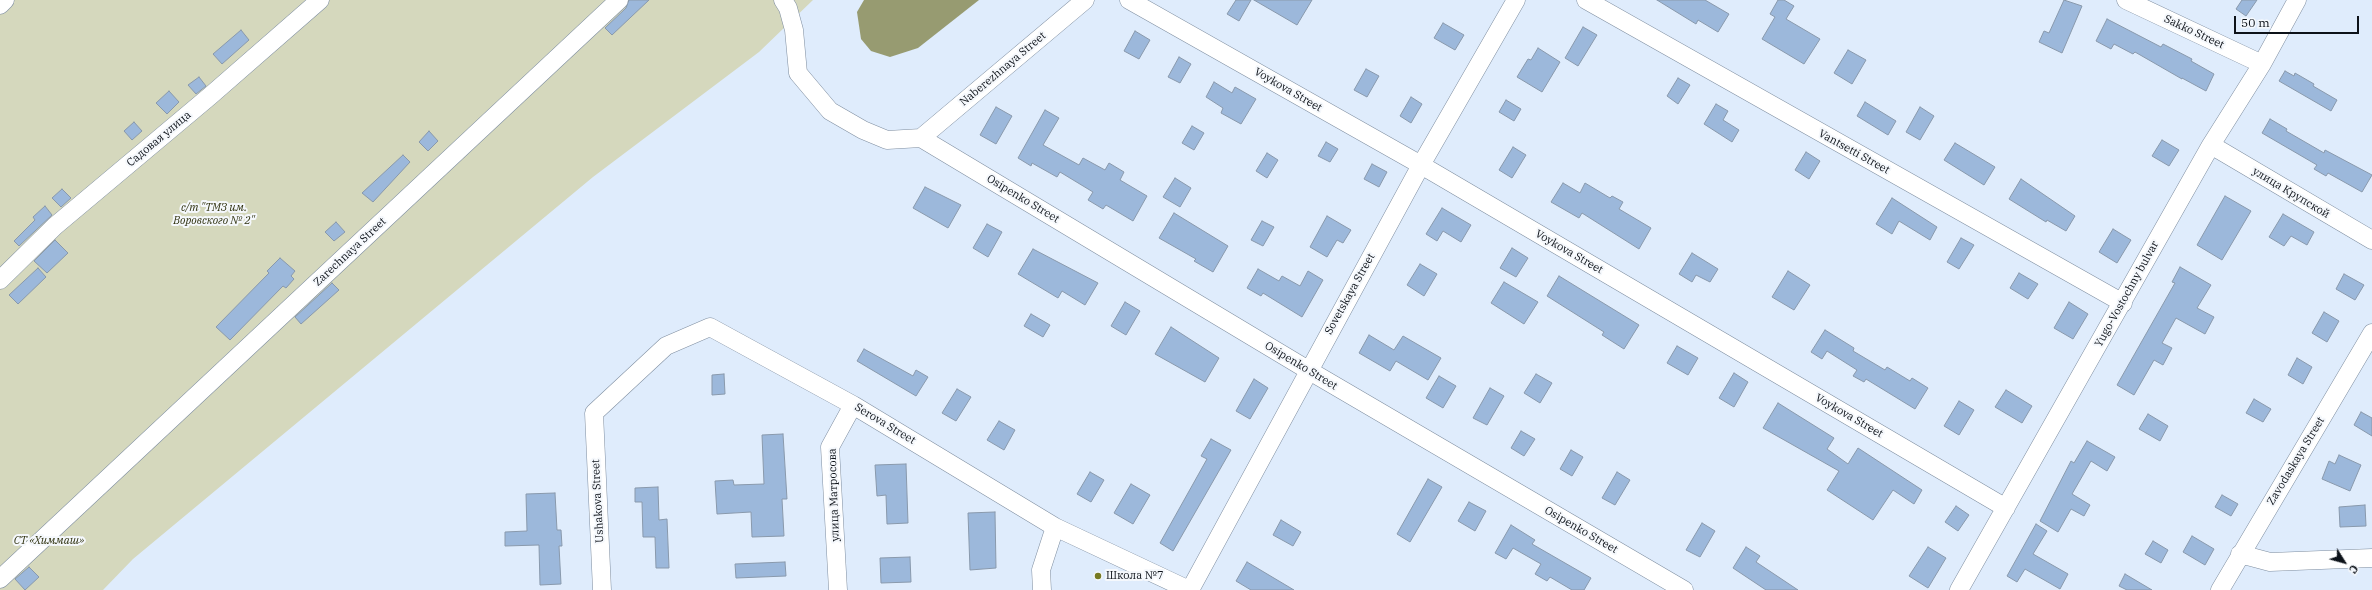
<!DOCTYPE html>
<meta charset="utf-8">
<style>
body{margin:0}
#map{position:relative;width:2372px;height:590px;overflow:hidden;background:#dfecfc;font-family:"IBM Plex Serif",serif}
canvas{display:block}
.north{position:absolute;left:2324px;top:542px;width:40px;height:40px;-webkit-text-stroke:3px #f5f8fc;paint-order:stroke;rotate:127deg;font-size:11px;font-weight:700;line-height:16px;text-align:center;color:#0d1219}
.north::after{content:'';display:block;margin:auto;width:14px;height:18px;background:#0d1219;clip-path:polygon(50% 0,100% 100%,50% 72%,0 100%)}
.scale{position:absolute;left:2234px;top:16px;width:125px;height:18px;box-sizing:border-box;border:2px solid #0d1219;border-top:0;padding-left:5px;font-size:12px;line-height:14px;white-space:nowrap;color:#0d1219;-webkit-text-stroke:3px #f5f8fc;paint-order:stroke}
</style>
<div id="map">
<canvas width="2372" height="590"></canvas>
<div class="north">С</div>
<div class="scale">50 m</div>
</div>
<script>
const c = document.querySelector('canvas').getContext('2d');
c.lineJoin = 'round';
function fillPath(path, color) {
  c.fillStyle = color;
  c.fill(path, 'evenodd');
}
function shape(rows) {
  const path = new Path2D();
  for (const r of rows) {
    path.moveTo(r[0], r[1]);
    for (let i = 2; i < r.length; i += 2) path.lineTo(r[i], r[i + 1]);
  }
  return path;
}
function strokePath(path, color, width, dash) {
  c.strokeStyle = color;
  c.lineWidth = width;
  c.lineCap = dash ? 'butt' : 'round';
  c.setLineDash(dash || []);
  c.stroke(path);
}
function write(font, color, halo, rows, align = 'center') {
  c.font = font + ' "IBM Plex Serif",serif';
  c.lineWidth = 4;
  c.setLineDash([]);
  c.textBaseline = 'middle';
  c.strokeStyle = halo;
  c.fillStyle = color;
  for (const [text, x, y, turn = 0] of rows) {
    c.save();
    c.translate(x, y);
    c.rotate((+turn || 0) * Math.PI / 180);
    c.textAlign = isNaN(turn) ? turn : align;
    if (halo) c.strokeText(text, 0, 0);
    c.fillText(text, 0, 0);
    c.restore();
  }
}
fillPath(shape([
 [0,0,813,0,759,52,593,177,133,559,103,590,0,590]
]), '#d5d8bd');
fillPath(shape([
 [864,0,979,0,918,48,890,57,871,51,861,39,857,12]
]), '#979b71');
const building = shape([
 [629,0,649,0,612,35,605,28,626,8,629,0],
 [1236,0,1251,0,1239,21,1227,14,1236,0],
 [1254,0,1312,0,1297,25,1254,0],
 [1657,0,1705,0,1729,14,1718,32,1698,20,1696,24,1657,0],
 [1778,0,1784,0,1794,6,1786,19,1820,39,1804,64,1762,39,1775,17,1770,14,1778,0],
 [2064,0,2082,6,2062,53,2039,42,2044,31,2049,33,2064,0],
 [2242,0,2257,0,2246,16,2236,9,2242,0],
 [2107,19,2161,47,2163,44,2192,59,2191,61,2214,74,2206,91,2182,78,2182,79,2135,52,2133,54,2114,44,2111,49,2096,41,2107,19],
 [1443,23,1464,35,1455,50,1434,38,1443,23],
 [1583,27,1597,35,1578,66,1565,58,1583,27],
 [241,30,249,40,222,64,213,54,241,30],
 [1135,31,1150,40,1139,59,1124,51,1135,31],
 [1538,48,1560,62,1542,92,1517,77,1528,59,1531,60,1538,48],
 [1848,50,1866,60,1852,84,1834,73,1848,50],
 [1179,57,1191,64,1180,83,1168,77,1179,57],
 [1366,69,1379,76,1367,97,1354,90,1366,69],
 [2285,71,2294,76,2295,73,2314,84,2313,86,2337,100,2331,111,2279,81,2285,71],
 [199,77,206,86,196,94,188,85,199,77],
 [1678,78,1690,85,1678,104,1667,96,1678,78],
 [1214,82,1232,93,1235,87,1256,99,1241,124,1221,113,1223,108,1206,97,1214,82],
 [169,91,179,102,167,114,156,103,169,91],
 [1411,97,1422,104,1411,123,1400,116,1411,97],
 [1506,100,1521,109,1514,121,1499,112,1506,100],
 [1865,102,1896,121,1888,135,1857,116,1865,102],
 [1716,104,1728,111,1723,120,1739,130,1732,142,1704,124,1716,104],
 [996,107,1012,116,996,144,980,135,996,107],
 [1920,107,1934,116,1920,140,1906,132,1920,107],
 [1045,110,1059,118,1043,145,1079,165,1083,158,1105,170,1109,163,1124,172,1120,180,1147,196,1133,221,1106,205,1103,209,1088,200,1093,192,1060,172,1057,177,1032,163,1031,166,1018,158,1045,110],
 [2270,119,2287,129,2286,131,2324,153,2325,150,2372,175,2362,192,2328,173,2326,176,2314,169,2317,165,2262,133,2270,119],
 [134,122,142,131,132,140,124,131,134,122],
 [1192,126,1204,133,1194,150,1182,143,1192,126],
 [429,131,438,141,428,151,419,142,429,131],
 [2162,140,2179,150,2169,166,2152,156,2162,140],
 [1326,142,1338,149,1330,162,1318,156,1326,142],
 [1955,143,1995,167,1984,185,1944,160,1955,143],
 [1513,147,1526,155,1512,178,1499,170,1513,147],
 [1806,152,1820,161,1809,179,1795,170,1806,152],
 [1267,153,1278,160,1267,178,1256,171,1267,153],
 [403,155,410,162,373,202,362,193,403,155],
 [1372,164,1387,172,1379,187,1364,179,1372,164],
 [1175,178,1191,188,1180,207,1163,197,1175,178],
 [2021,179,2075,216,2066,231,2047,220,2046,222,2009,199,2021,179],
 [1563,183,1580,193,1585,183,1610,198,1612,196,1623,202,1619,209,1651,228,1639,249,1582,213,1579,218,1551,202,1563,183],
 [925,187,961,205,948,228,913,208,925,187],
 [62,189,71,198,61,207,52,198,62,189],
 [2225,196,2251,211,2222,260,2197,245,2225,196],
 [1892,198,1937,227,1930,240,1899,221,1892,234,1876,224,1892,198],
 [45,206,52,215,19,246,14,241,35,220,33,217,45,206],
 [1442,208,1471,225,1461,242,1443,231,1437,241,1426,234,1442,208],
 [1174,213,1228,246,1213,272,1194,261,1196,259,1159,238,1174,213],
 [2283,214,2314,232,2307,245,2291,236,2284,246,2269,237,2283,214],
 [1327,216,1351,230,1343,243,1337,240,1327,257,1310,247,1327,216],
 [1262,221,1274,227,1263,246,1251,240,1262,221],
 [336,222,345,232,334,241,325,232,336,222],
 [987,224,1002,232,988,257,973,248,987,224],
 [2113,229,2131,240,2117,263,2099,252,2113,229],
 [1961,238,1974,245,1959,269,1947,262,1961,238],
 [55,240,68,253,47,273,34,261,55,240],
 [1512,248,1528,258,1516,277,1500,268,1512,248],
 [1033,249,1098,283,1085,305,1062,291,1058,298,1018,274,1033,249],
 [1692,253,1718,269,1710,282,1696,275,1692,282,1679,274,1692,253],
 [280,258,295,271,291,276,294,279,286,288,283,286,230,340,216,327,269,273,267,271,280,258],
 [1420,264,1437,274,1424,296,1407,285,1420,264],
 [2180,267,2211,285,2197,308,2214,317,2205,334,2176,318,2162,343,2172,348,2163,365,2154,360,2134,395,2117,385,2175,283,2172,282,2180,267],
 [38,268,46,277,18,304,9,295,38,268],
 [1258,269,1279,281,1282,276,1300,286,1308,271,1323,280,1302,317,1263,293,1261,296,1247,288,1258,269],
 [1788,271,1810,285,1794,310,1772,297,1788,271],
 [2019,273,2038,284,2028,299,2010,288,2019,273],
 [2344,274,2364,285,2355,300,2336,289,2344,274],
 [1559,276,1639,325,1624,349,1602,335,1604,332,1547,296,1559,276],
 [1504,282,1538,302,1524,324,1491,303,1504,282],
 [332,283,339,290,301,324,295,317,332,283],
 [1125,302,1140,311,1126,335,1111,326,1125,302],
 [2069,302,2088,314,2073,339,2054,328,2069,302],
 [2324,312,2339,321,2327,342,2312,333,2324,312],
 [1031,314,1050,325,1043,337,1024,326,1031,314],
 [1171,327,1219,358,1205,382,1155,354,1171,327],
 [1825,330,1854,348,1853,351,1885,370,1887,367,1910,381,1912,378,1928,388,1915,409,1866,379,1864,382,1853,376,1857,370,1827,351,1822,359,1811,352,1825,330],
 [1369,335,1394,350,1403,336,1441,358,1428,380,1396,361,1390,371,1359,353,1369,335],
 [1677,346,1698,358,1688,375,1667,363,1677,346],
 [864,349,913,376,916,370,928,377,916,396,857,361,864,349],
 [2297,358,2312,367,2303,384,2288,375,2297,358],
 [1734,373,1748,382,1734,407,1719,398,1734,373],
 [724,374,725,394,712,395,712,375,724,374],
 [1536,374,1552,383,1540,403,1524,393,1536,374],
 [1439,376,1456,386,1443,408,1426,398,1439,376],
 [1254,379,1268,388,1250,419,1236,411,1254,379],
 [1490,388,1504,396,1487,425,1473,418,1490,388],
 [957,389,971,397,956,421,942,413,957,389],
 [2006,390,2032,406,2022,423,1995,407,2006,390],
 [2254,399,2271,409,2263,422,2246,413,2254,399],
 [1959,401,1974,410,1959,435,1944,426,1959,401],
 [1778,403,1834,438,1827,449,1848,464,1858,448,1922,490,1914,504,1893,490,1873,520,1827,490,1839,471,1763,428,1778,403],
 [2361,412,2372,418,2372,436,2354,425,2361,412],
 [2148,414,2168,426,2160,441,2139,429,2148,414],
 [999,421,1015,430,1004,450,987,440,999,421],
 [1521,431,1535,439,1524,456,1511,448,1521,431],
 [783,434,787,499,782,499,784,536,752,537,751,512,717,514,715,481,733,480,734,485,764,484,762,435,783,434],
 [1211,439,1231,450,1173,551,1160,543,1207,459,1201,456,1211,439],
 [2087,441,2115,457,2107,471,2091,461,2072,494,2090,505,2084,516,2071,509,2058,532,2040,521,2071,461,2074,463,2087,441],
 [1571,450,1583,457,1572,476,1560,469,1571,450],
 [2339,455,2361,465,2350,491,2322,479,2329,461,2335,464,2339,455],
 [906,464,908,523,887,524,886,495,877,496,875,465,906,464],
 [1090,472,1104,480,1091,502,1077,494,1090,472],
 [1617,472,1630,480,1615,505,1602,498,1617,472],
 [1428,479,1442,487,1410,542,1397,534,1428,479],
 [1131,484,1150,495,1133,524,1114,513,1131,484],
 [658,487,659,520,667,519,669,568,656,568,655,537,643,537,642,502,635,502,635,488,658,487],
 [555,493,557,530,561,530,562,546,559,546,561,584,540,585,539,545,505,546,505,532,527,531,526,494,555,493],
 [2222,495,2238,504,2231,516,2215,507,2222,495],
 [1469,502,1486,511,1475,531,1458,521,1469,502],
 [2365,505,2366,526,2340,527,2339,507,2365,505],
 [1956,506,1969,515,1958,531,1945,522,1956,506],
 [995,512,996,568,970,570,968,513,995,512],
 [1281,520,1301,532,1293,546,1273,535,1281,520],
 [1702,523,1715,531,1700,557,1686,550,1702,523],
 [2036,524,2047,531,2033,554,2068,574,2060,589,2025,569,2017,582,2007,576,2036,524],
 [1511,525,1535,540,1532,544,1591,578,1584,590,1572,590,1550,577,1547,581,1535,574,1541,564,1513,548,1506,559,1495,553,1511,525],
 [2192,536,2214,549,2205,565,2183,552,2192,536],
 [2153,541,2168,550,2161,563,2145,554,2153,541],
 [1746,547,1760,556,1756,562,1798,590,1766,590,1733,568,1746,547],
 [1928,547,1946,558,1928,588,1909,576,1928,547],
 [910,557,911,582,881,583,880,558,910,557],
 [785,562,786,576,736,578,735,564,785,562],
 [1247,562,1294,590,1251,590,1236,581,1247,562],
 [29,567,39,577,25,590,15,579,29,567],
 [2125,574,2152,590,2127,590,2119,586,2125,574]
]);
fillPath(building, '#9cb8db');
strokePath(building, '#8999ac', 1);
const minor = shape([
 [783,0,788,8,794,30,798,73,830,111,863,130,887,140,921,138],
 [1129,0,1421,165,2006,508],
 [1586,0,2123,303],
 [2126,0,2262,64],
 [0,5,5,0],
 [921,138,1308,370,1684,590],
 [921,138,1085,0],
 [2211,145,2372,240],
 [0,280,55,226,210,96,320,0],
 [2240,554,2270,562,2372,558],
 [0,579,619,0],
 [602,590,594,413,666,346,710,327,853,405,1055,527,1189,590],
 [838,590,830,447,853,405],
 [1042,590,1041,570,1055,527],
 [1190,590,1421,165,1516,0],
 [1959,590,2211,145,2262,64,2297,0],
 [2220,590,2372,333]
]);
strokePath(minor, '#7f8ea0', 19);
strokePath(minor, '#fff', 18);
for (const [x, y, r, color] of [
 [1098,576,4,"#767a22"]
]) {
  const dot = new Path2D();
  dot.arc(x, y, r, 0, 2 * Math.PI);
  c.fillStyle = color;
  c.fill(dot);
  strokePath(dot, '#f5f8fc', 1.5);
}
write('11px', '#0d1219', '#f5f8fc', [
 ["Sakko Street",2194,32,25],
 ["Naberezhnaya Street",1003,69,-40],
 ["Voykova Street",1288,90,30],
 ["Садовая улица",159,139,-40],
 ["Vantsetti Street",1854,152,29],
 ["улица Крупской",2291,193,31],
 ["Osipenko Street",1023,199,31],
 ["Zarechnaya Street",350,252,-43],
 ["Voykova Street",1569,252,30],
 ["Sovetskaya Street",1350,294,-61],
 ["Yugo-Vostochny bulvar",2127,294,-61],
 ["Osipenko Street",1301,366,31],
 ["Voykova Street",1849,416,30],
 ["Serova Street",885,424,31],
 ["Zavodaskaya Street",2296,461,-59],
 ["улица Матросова",834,495,-92],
 ["Ushakova Street",598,501,-93],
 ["Osipenko Street",1581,530,30]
]);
write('italic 11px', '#2d2f0c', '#f5f8fc', [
 ["с/т \"ТМЗ им.",214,208],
 ["Воровского № 2\"",214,221],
 ["СТ «Химмаш»",49,541]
]);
write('11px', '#0d1219', '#f5f8fc', [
 ["Школа №7",1106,576]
], 'left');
</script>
